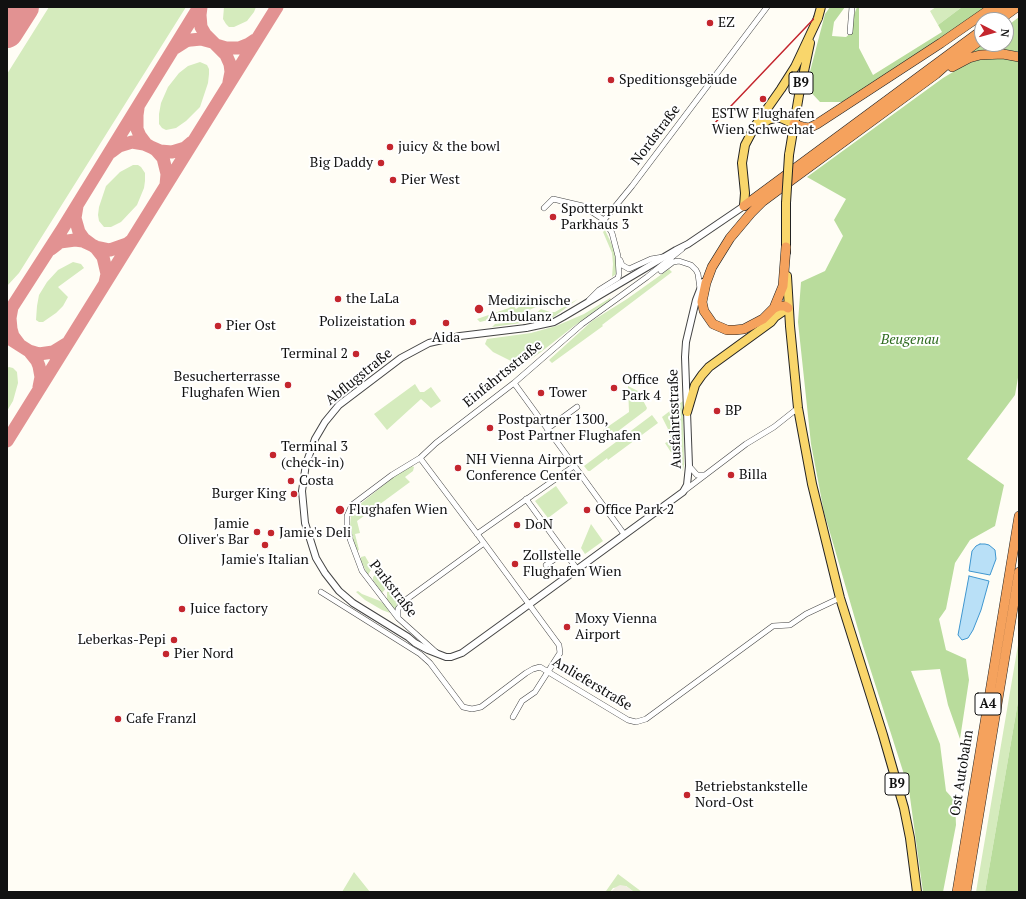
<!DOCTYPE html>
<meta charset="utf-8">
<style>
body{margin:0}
#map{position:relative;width:1026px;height:899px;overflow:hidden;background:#fffdf5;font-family:"PT Serif",serif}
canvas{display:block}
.frame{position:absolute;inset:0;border:8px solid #111;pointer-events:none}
.north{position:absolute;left:974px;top:12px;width:40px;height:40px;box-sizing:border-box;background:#fff;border:1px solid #a0a0a0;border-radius:50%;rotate:96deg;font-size:11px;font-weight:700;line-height:16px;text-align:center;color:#111}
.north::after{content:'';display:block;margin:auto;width:14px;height:18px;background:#c4262e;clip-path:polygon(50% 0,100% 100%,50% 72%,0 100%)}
</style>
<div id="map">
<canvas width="1026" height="899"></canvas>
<div class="frame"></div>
<div class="north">N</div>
</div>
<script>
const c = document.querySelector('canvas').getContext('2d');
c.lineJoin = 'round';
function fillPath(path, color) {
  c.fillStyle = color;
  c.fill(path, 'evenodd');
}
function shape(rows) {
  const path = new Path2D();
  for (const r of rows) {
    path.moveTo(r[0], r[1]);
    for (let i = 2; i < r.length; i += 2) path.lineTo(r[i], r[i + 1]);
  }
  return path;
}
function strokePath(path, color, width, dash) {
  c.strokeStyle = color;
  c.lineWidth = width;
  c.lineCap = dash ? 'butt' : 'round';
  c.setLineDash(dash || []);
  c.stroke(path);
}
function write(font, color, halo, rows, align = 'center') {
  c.font = font + ' "PT Serif",serif';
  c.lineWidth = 4;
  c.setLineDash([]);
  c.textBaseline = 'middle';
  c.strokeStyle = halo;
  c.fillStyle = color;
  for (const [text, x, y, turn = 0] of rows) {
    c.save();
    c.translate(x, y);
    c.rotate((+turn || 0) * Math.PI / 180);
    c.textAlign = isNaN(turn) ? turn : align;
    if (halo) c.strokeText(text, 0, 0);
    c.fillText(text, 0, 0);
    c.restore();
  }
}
fillPath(shape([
 [49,7,186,7,19,273,7,286,7,74],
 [224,7,256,7,254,12,247,21,234,27,229,27,226,24,223,19],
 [936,7,962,7,938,25,930,11],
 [200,62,207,65,209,69,209,74,208,83,200,107,186,121,176,128,166,130,162,128,159,124,159,114,161,103,168,87,179,73,188,66],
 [133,165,138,165,141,167,145,173,145,181,144,188,137,205,121,222,111,227,104,227,99,221,98,215,99,207,106,186,120,172],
 [605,230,615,251,618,267,616,274,612,277,613,264,612,253,603,232],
 [73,262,81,264,84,268,58,287,68,297,63,306,56,313,43,322,39,322,36,320,37,306,39,295,47,282,58,270],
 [669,269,672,272,602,325,603,326,552,363,549,360,592,321,627,299],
 [533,297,538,306,527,311,524,315,510,317,508,315,497,316,496,318,480,322,477,319,509,308,513,305,516,309],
 [610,298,611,300,598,310,574,326,541,352,528,361,517,362,511,361,493,352,485,344,487,339,531,333,556,326,584,314],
 [578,299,551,319,492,327,495,324,519,322,533,316,541,309,550,312,555,312],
 [9,367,13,368,17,372,18,383,13,401,7,411,7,368],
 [415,384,420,392,424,392,431,387,441,401,431,408,421,399,387,430,374,414],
 [628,386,638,391,647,408,646,410,609,438,608,436,613,432,612,430,605,435,603,430,629,412],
 [683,401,684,465,683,471,665,443,672,440,667,431,668,429,662,417],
 [652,415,658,423,608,460,607,458,590,471,588,471,584,466],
 [412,466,414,467,413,471,405,477,410,482,357,521,360,533,355,534,359,550,356,551,350,526,351,515,354,509,395,476],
 [556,486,568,503,548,518,535,501],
 [591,524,603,541,585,554,581,548],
 [365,556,372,568,368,575,361,561,361,557],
 [377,573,387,587,382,593,373,580,373,577],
 [389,590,398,601,395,610,387,600,387,592],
 [358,591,362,594,380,601,385,605,390,613,382,610,365,600,356,592],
 [1019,639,1019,696,985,892,976,892],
 [354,872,370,892,342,892],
 [618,874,642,892,634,892,626,886,613,888,610,892,606,891]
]), '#d5ebbd');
fillPath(shape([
 [830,7,845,7,834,22,832,36,846,37,852,32,854,15,857,7,859,7,859,48,873,75,942,32,938,25,962,7,987,7,857,94,842,102,820,102,806,87,825,14],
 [1019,17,1019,52,1006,50,988,50,971,55,969,53,982,44,1006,44,1006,27],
 [989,57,1005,57,1019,61,1019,372,1015,395,967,459,1004,485,995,526,970,540,955,563,946,609,939,619,946,650,966,659,969,680,960,739,948,705,940,669,911,671,940,744,946,791,955,801,956,825,943,892,923,892,909,790,862,643,824,512,811,444,798,322,801,282,825,271,843,236,834,220,846,199,807,177,943,78,968,63],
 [1019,696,1019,892,985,892]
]), '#b9dc9c');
fillPath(shape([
 [620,885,626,886,634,892,611,892,616,887]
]), '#f1ede2');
const water = shape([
 [980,544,985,544,989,545,995,550,996,559,990,575,969,571,972,551,976,546,980,544],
 [969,576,989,581,981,610,973,630,968,638,962,640,958,635,969,576]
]);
fillPath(water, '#b9e0f7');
strokePath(water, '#3f96cf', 1);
strokePath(shape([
 [201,7,200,15,201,27,205,34,216,45,226,48,239,48,249,44,255,40],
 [216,45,226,55,230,64,231,72,229,82],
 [175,48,186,41,191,40,201,39,212,42],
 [138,108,137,115,137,129,140,136,146,144,156,150,163,158,167,174,166,185],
 [111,152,119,146,132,142,144,144,160,151,172,152,185,148,192,142],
 [77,206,75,218,79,232,84,239,96,248,103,257,107,274,105,283],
 [51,249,60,242,75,240,83,241,96,247,110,250,127,244,132,240],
 [12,307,10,318,11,329,13,336,19,344],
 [7,315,63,228,199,7],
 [7,337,29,351,39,354,53,352,66,344],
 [29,351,37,361,39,366,41,377,39,387],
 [7,441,277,7]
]), '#e29292', 13);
strokePath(shape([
 [7,32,23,7]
]), '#e29292', 32);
const minor = shape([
 [850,32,852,7],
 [544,208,553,199,583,206,604,220,612,233,618,256,619,274,618,278,599,290,589,300],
 [604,220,632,186,767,7],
 [620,260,622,265,629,269,651,259,663,257],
 [661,271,673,262,679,261,691,265,696,270,698,274,700,289],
 [514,383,624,534],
 [547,429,577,407],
 [420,458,484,543,559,645,560,653,558,656,535,692,522,701,513,717],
 [689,466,697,475,705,475],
 [684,491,746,444,774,427,798,408],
 [526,499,577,569],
 [477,534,574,466],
 [546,565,565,552],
 [321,592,420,654,430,663,463,707,472,709,481,707,526,673,533,669,540,667,628,720,636,722,646,719,773,626,790,625,806,614,840,598],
 [398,617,398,609,403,602,484,543],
 [437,653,398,618,362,571,350,539,347,525,347,516,352,505,392,475,420,458,436,443,514,383,582,324,647,277,682,249]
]);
const tertiary = shape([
 [526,328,554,322,563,317,676,250,688,244,744,206],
 [460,336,429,343,401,358,339,405,325,422,315,439,306,464,302,491,305,523,316,558,325,573,339,591,353,603,408,637,415,643,428,650,446,657,451,657,462,653,520,611,683,492,687,485,689,466,685,357,686,342,696,300,703,282]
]);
const primary = shape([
 [757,128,768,120,775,118,781,118,794,124],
 [789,155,799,95,810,43],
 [786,203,786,252],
 [744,206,745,193,742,163,745,145,755,126,781,89,795,67,818,18],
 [787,276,790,326,798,408,812,484,840,598,883,735,904,808,910,838,917,892],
 [687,412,695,385,702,375,709,367,771,322,775,317,788,308]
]);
const motorway = shape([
 [992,20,1004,7],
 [999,20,1017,7],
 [952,67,969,58,980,55,1003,54,1019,57],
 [794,124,803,127,809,128,817,124,941,43,993,7],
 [744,206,982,30],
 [786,247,783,286,774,308,763,319,744,329,735,330,727,330,713,324,704,311,702,302,706,283,712,267,730,238,751,213,762,202,793,179,936,74,945,66,982,39],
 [774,308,779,306,785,306,788,308],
 [957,892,1019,516],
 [966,892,1019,572]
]);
strokePath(minor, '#444', 6);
strokePath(tertiary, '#444', 8);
strokePath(primary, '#222', 10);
strokePath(motorway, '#222', 10);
strokePath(minor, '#fff', 5);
strokePath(tertiary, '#fff', 6);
strokePath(primary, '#f9d66b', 8);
strokePath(motorway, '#f5a25d', 9);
strokePath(shape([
 [712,126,825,7]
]), '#c4262e', 1.5);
const tertiaryBridge = shape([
 [460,336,526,328]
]);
const primaryBridge = shape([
 [818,18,821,7],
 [786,203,789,155]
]);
strokePath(tertiaryBridge, '#444', 8, []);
strokePath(primaryBridge, '#222', 10, []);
strokePath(tertiaryBridge, '#fff', 6);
strokePath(primaryBridge, '#f9d66b', 8);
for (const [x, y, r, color] of [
 [710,23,4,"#c4262e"],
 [611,80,4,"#c4262e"],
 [763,99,4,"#c4262e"],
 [390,147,4,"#c4262e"],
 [381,163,4,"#c4262e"],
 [393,180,4,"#c4262e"],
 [553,217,4,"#c4262e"],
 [338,299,4,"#c4262e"],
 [479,309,5,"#c4262e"],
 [413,322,4,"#c4262e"],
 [446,323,4,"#c4262e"],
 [218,326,4,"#c4262e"],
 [356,354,4,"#c4262e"],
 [288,385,4,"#c4262e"],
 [614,388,4,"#c4262e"],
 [541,393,4,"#c4262e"],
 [717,411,4,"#c4262e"],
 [490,428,4,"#c4262e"],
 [273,455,4,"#c4262e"],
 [458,468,4,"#c4262e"],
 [731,475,4,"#c4262e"],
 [291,481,4,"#c4262e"],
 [294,494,4,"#c4262e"],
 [340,510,5,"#c4262e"],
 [587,510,4,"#c4262e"],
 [517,525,4,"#c4262e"],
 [257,532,4,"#c4262e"],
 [271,533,4,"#c4262e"],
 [265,545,4,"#c4262e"],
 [515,564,4,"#c4262e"],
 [182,609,4,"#c4262e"],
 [567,627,4,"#c4262e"],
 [174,640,4,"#c4262e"],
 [166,654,4,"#c4262e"],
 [118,719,4,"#c4262e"],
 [687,795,4,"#c4262e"]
]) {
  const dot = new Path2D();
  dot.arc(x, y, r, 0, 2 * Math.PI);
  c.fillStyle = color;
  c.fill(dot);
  strokePath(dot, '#fff', 1.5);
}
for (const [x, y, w] of [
 [801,83,24],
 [988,704,26],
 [897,784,24]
]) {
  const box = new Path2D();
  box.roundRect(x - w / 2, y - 11, w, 22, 3);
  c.fillStyle = '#fff';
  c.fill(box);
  strokePath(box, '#111', 1);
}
write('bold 13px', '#111', null, [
 ["B9",801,83],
 ["A4",988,704],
 ["B9",897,784]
]);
write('14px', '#111', '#fff', [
 ["EZ",718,23],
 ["Speditionsgebäude",619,80],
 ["ESTW Flughafen",763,114,"center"],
 ["Wien Schwechat",763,130,"center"],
 ["juicy & the bowl",398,147],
 ["Big Daddy",373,163,"right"],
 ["Pier West",401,180],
 ["Spotterpunkt",561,209],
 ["Parkhaus 3",561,225],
 ["the LaLa",346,299],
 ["Medizinische",488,301],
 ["Ambulanz",488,317],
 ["Polizeistation",405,322,"right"],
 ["Pier Ost",226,326],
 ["Aida",446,338,"center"],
 ["Terminal 2",348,354,"right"],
 ["Besucherterrasse",280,377,"right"],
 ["Flughafen Wien",280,393,"right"],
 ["Office",622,380],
 ["Park 4",622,396],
 ["Tower",549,393],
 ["BP",725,411],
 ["Postpartner 1300,",498,420],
 ["Post Partner Flughafen",498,436],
 ["Terminal 3",281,447],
 ["(check-in)",281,463],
 ["NH Vienna Airport",466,460],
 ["Conference Center",466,476],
 ["Billa",739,475],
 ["Costa",299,481],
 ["Burger King",286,494,"right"],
 ["Flughafen Wien",349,510],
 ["Office Park 2",595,510],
 ["Jamie",249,524,"right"],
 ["Oliver's Bar",249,540,"right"],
 ["DoN",525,525],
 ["Jamie's Deli",279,533],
 ["Zollstelle",523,556],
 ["Flughafen Wien",523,572],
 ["Jamie's Italian",265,560,"center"],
 ["Juice factory",190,609],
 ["Moxy Vienna",575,619],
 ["Airport",575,635],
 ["Leberkas-Pepi",166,640,"right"],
 ["Pier Nord",174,654],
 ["Cafe Franzl",126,719],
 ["Betriebstankstelle",695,787],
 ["Nord-Ost",695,803]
], 'left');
write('14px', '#111', '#fff', [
 ["Nordstraße",656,135,-53],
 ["Einfahrtsstraße",503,374,-39],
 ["Abflugstraße",359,377,-39],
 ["Ausfahrtsstraße",675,419,-92],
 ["Parkstraße",393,589,52],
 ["Anlieferstraße",592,684,31],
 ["Ost Autobahn",962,773,-81]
]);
write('italic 14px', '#2f6b1f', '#fff', [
 ["Beugenau",910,340]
]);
</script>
